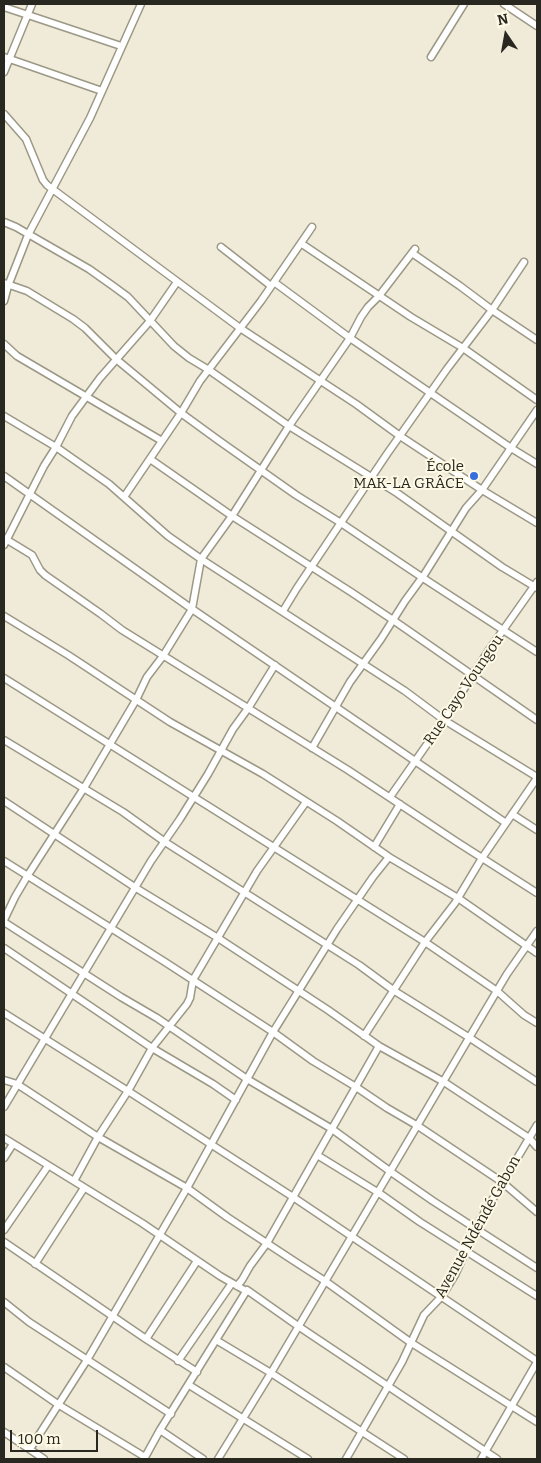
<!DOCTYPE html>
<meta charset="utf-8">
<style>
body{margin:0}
#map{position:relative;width:541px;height:1463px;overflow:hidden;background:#efebd8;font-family:Bitter,serif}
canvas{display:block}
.frame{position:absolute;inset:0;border:5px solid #282720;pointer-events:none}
.north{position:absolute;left:481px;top:10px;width:50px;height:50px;-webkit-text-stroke:4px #fdf9e5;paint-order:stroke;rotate:348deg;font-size:14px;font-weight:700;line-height:20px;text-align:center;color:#282720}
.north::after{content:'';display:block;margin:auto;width:18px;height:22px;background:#282720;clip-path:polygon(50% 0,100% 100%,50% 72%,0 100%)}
.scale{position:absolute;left:10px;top:1430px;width:88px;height:22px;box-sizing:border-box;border:2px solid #282720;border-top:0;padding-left:6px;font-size:15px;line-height:18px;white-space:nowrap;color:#282720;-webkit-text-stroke:4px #fdf9e5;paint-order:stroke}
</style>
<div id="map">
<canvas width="541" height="1463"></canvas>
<div class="frame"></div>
<div class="north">N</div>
<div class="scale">100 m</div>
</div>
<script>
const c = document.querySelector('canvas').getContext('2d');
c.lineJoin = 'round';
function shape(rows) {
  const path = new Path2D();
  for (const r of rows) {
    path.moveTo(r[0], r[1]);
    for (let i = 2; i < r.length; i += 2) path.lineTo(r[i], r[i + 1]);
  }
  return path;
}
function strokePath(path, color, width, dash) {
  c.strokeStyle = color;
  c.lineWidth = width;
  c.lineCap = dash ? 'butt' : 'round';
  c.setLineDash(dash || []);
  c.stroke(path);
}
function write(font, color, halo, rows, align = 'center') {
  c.font = font + ' Bitter,serif';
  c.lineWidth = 4;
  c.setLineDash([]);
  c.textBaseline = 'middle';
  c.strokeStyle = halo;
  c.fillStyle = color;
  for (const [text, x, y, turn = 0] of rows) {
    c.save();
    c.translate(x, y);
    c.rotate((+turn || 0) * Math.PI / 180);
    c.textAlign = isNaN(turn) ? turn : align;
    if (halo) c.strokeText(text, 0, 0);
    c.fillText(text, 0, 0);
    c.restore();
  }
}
const street = shape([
 [504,4,537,26],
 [4,7,121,46],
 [4,57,102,91],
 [431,57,464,4],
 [4,72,32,4],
 [4,114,26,139,43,180,47,185,240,328,356,404,400,436,482,490,537,523],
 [4,222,16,227,89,269,113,286,128,297,174,346,189,358,209,370,289,426,397,493,502,567,537,588],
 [302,244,411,317,463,348,537,400],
 [221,247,271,286],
 [412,253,460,286,492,310,537,340],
 [274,282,350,338,511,448,537,464],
 [4,283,27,291,73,319,85,328,116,359,181,413,218,440,296,495,341,523,423,578,537,652],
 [4,301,8,286,28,235,90,118,141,4],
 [4,344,17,356,162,441],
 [4,416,56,447,109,484,168,536,201,559,405,691,444,720,537,777],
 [150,459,232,516,351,592,393,620,537,720],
 [4,476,192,609,506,823],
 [124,497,181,413,200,381,261,301,312,227],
 [4,538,32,555,40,570,45,575,101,614,122,630,348,770,457,842,537,893],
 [4,545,44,466,56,447,72,416,100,378,150,321,177,282],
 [283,611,297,588,387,454,447,369,492,310,524,262],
 [4,616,68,655,170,722,263,774,337,821,389,857,458,898,537,953],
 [4,678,425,942,497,991,524,1015,537,1023],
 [4,740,123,812,165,842,359,965,393,990,470,1038,537,1082],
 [312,748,350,682,381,639,405,601,424,575,466,508,482,490,537,410],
 [390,797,444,720,489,650,537,582],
 [4,801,136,888,218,938,328,1010,379,1046,444,1082,529,1138,537,1147],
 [512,814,537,830],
 [374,847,400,804],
 [4,861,165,962,273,1032,313,1061,356,1087,387,1108,418,1126,502,1182,537,1212],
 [4,920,15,897,28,875,84,788,136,700,147,677,163,656,192,609,201,559,232,516,289,426,350,338,361,317,368,307,379,296,415,249],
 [4,922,121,997,157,1018,247,1079,332,1129,391,1172,433,1201,537,1268],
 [4,948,152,1048,213,1084,236,1100],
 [4,1013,128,1091,293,1197,537,1361],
 [364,1036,425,942,455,903,482,858,537,778],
 [4,1080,17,1084,98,1137,187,1188,227,1217,294,1261,325,1281,410,1342,537,1422],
 [4,1107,151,861,180,819,208,774,233,729,249,707,275,665],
 [4,1138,142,1223,220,1276,246,1291,247,1290,298,1326,497,1459],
 [317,1155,379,1193,420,1222,537,1296],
 [4,1158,13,1144],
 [74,1181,98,1137,128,1091,152,1048,187,1004,190,998,193,980,257,871,306,802],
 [4,1230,48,1166],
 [4,1242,146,1339,197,1372],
 [35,1264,84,1188],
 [237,1286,242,1280,250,1266,267,1243,379,1046],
 [4,1302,29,1322,171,1414],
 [146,1339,197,1261],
 [216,1340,271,1373,404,1459],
 [178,1361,232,1283],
 [4,1367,59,1405,145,1457],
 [189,1385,308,1459],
 [160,1430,203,1459],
 [4,1432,44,1459],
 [30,1449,87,1360,187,1188,273,1032,337,929,373,877,389,857],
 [144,1459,160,1430,247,1290],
 [218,1459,271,1373,482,1016,507,974,537,931],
 [346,1459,402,1362,424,1315,442,1296,455,1275,479,1222,537,1125],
 [481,1459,537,1362]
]);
strokePath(street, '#9c9886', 9);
strokePath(street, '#fff', 6);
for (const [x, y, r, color] of [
 [474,476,5,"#366edd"]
]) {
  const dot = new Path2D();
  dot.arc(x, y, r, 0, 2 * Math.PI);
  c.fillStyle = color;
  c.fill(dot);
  strokePath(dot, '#fdf9e5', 2);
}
write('15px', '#282720', '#fdf9e5', [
 ["École",464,467],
 ["MAK-LA GRÂCE",464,484]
], 'right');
write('15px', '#282720', '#fdf9e5', [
 ["Rue Cayo Voungou",464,690,-56],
 ["Avenue Ndéndé Gabon",478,1227,-61]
]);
</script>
